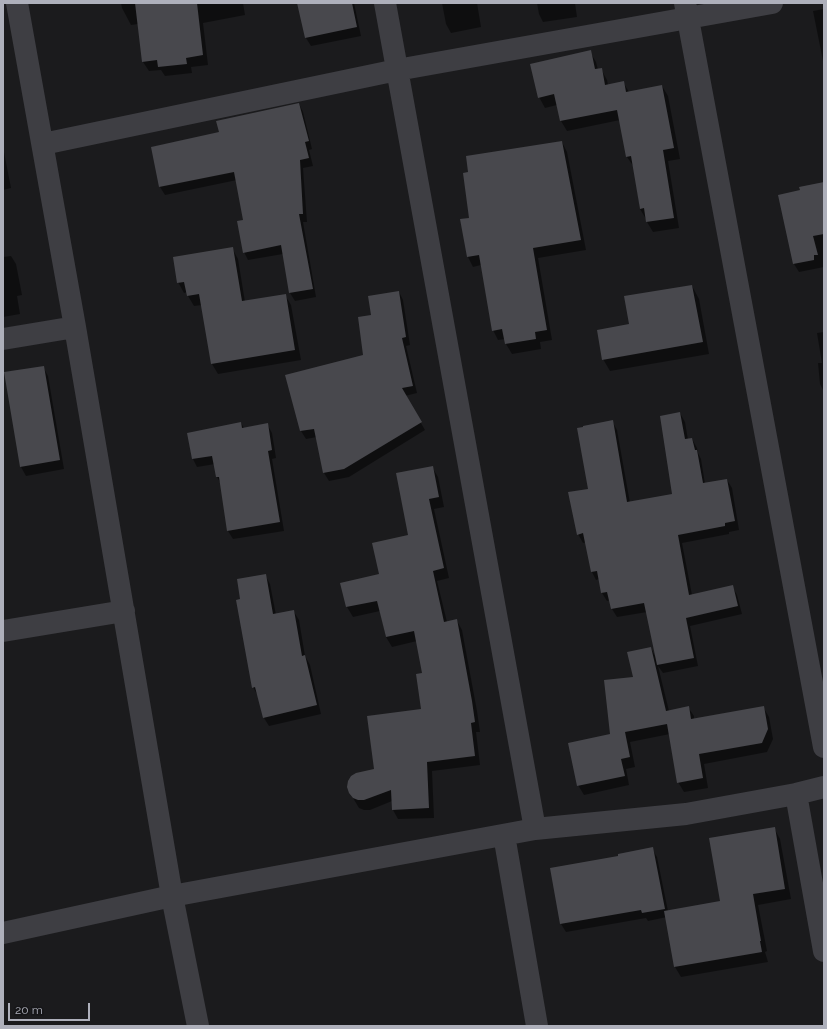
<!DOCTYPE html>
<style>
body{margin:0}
#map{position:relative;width:827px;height:1029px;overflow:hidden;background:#1b1b1d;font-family:Raleway,sans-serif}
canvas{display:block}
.frame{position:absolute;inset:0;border:4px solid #aeb0bb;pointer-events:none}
.scale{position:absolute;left:8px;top:1003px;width:82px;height:18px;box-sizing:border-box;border:2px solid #aeb0bb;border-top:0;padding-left:5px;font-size:12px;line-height:14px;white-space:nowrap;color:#aeb0bb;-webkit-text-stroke:3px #161618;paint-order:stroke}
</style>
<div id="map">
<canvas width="827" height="1029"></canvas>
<div class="frame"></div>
<div class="scale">20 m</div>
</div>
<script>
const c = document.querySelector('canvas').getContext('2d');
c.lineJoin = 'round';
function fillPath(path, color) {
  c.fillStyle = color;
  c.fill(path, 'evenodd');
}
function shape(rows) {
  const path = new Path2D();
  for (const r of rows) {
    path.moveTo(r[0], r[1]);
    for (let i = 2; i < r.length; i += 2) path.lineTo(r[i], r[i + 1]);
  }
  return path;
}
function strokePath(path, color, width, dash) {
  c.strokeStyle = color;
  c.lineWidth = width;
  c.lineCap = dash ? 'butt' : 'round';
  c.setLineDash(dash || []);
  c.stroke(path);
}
fillPath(shape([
 [121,3,243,3,245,15,203,23,208,65,191,67,192,73,165,76,161,70,149,71,143,62,138,24,131,25,122,8],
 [298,3,354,3,361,36,311,46,306,38],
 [442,3,477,3,481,27,451,33,446,24],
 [537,3,575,3,577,17,543,22,539,14],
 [824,9,824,66,813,11],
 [590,52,596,62,598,70,601,69,607,80,608,85,623,82,629,92,662,86,668,96,680,159,668,161,679,228,653,232,647,222,646,219,640,209,634,167,627,157,620,120,567,131,561,121,557,105,545,108,539,97],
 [299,104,303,112,312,149,309,150,313,166,303,168,307,222,303,222,316,297,295,301,290,293,283,254,248,260,244,252,244,221,237,180,165,195,160,187,152,147,220,133],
 [562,142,567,152,586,250,538,258,552,340,540,342,541,349,512,354,506,344,505,339,498,340,493,330,481,265,473,267,468,257,461,220,470,219],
 [3,147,11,188,3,190],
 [824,183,824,267,799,272,794,264,801,191],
 [232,248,238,259,245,302,285,295,291,305,301,360,218,374,212,364,202,305,194,306,188,296,187,292,184,293,178,282],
 [11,256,16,264,22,295,17,296,20,314,3,317,3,257],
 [692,286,699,299,709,354,610,371,603,359,630,325],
 [399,292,403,300,410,345,406,346,417,393,405,396,425,430,349,477,329,481,324,473,317,437,306,439,301,431,364,356,372,316],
 [824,332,824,396,823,390,820,384,818,363,822,363,817,333],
 [43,367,48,376,64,469,26,476,21,467,5,373],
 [680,413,685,422,688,440,692,439,697,448,698,453,701,459,705,484,727,480,732,488,739,530,729,532,729,534,682,543,692,595,732,586,737,595,742,614,690,626,698,666,663,673,658,666,669,711,688,707,694,716,694,719,763,707,769,717,773,739,767,752,704,764,708,788,684,792,678,782,670,734,630,742,635,767,626,769,629,785,584,795,578,785,611,735,634,678,651,648,656,658,647,612,617,617,612,609,610,600,607,601,602,593,599,579,596,580,592,572,586,542,583,543,578,534,589,489,612,421,617,430,630,503,674,495],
 [241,423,244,428,267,424,272,433,276,458,272,459,284,531,233,539,228,531,221,484,217,477,215,464,197,467,193,459,188,434],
 [432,467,438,477,444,507,434,509,449,578,437,581,447,622,457,621,462,630,477,711,480,732,476,732,480,765,432,771,434,818,398,819,393,810,392,801,370,810,364,810,359,808,350,793,375,770,422,710,423,674,417,641,392,647,386,637,380,611,353,617,347,607,342,584,381,575,409,536],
 [265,575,270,584,276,615,294,612,299,620,305,656,310,665,321,714,269,726,264,718,258,696,253,687,241,600],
 [774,828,780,839,791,899,758,905,767,951,765,952,768,962,681,977,675,967,667,917,648,921,646,918,566,932,561,924,620,857,652,849,657,857,668,911,721,902]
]), '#0007');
fillPath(shape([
 [135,3,197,3,203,55,186,58,187,64,158,67,157,60,142,62],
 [297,3,352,3,357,27,305,38],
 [591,50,595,69,602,68,605,85,624,81,626,92,662,85,674,148,663,150,674,218,646,222,644,208,640,209,631,156,626,157,617,110,560,121,554,94,538,98,530,64],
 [299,103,309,141,305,142,309,158,300,160,303,214,299,214,313,289,289,293,281,245,243,253,237,221,243,220,234,172,159,187,151,147,219,132,216,121],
 [562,141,581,240,533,248,547,330,535,332,536,339,505,344,502,329,492,331,479,255,467,257,460,219,469,218,463,173,468,172,466,156],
 [824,182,824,234,813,236,818,255,814,255,814,260,793,264,778,195,800,190,799,187],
 [233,247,242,301,286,294,295,350,211,364,199,294,187,296,184,282,177,283,173,257],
 [692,285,703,342,602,360,597,330,629,324,624,296],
 [399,291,406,337,402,338,413,386,402,388,422,422,344,469,323,473,314,429,300,431,285,375,363,355,358,317,371,315,368,296],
 [44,366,60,460,20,467,4,372],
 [680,412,685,439,692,438,695,450,697,450,703,483,727,479,735,521,725,523,725,526,678,535,689,595,733,585,738,606,686,618,694,658,657,665,644,603,611,609,607,592,601,593,597,571,591,572,583,533,577,535,568,492,588,489,577,428,583,427,583,426,613,420,627,502,672,494,660,416],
 [241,422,242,428,268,423,272,450,268,451,280,522,227,531,219,477,216,477,212,456,192,459,187,433],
 [433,466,439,497,429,499,444,568,433,571,444,622,457,619,472,701,475,722,471,723,475,756,427,762,429,808,392,810,391,790,364,800,358,800,353,798,349,793,347,787,348,781,351,776,356,773,374,769,367,716,421,709,416,674,422,673,414,631,386,637,377,601,346,607,340,583,379,574,372,543,408,535,396,473],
 [266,574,273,614,294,610,302,656,305,655,317,705,263,718,255,687,252,688,236,600,240,599,237,579],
 [651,647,666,711,689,706,691,719,764,706,768,729,762,743,699,754,703,778,677,783,667,724,625,732,630,757,621,759,625,776,577,786,568,743,610,734,604,680,633,677,627,652],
 [775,827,785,889,753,894,761,941,760,941,762,952,674,967,664,911,720,901,709,838],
 [653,847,665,909,642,913,641,910,560,924,550,868,618,856,618,854]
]), '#48484d');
strokePath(shape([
 [17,3,75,327,172,896,198,1026],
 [385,3,535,829],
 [685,3,824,747],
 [43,144,397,70,772,3],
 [3,339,75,327],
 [3,631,124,611],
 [796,794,824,951],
 [504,835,537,1026],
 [3,933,172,896,535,829,686,814,796,794,824,787]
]), '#3e3e43', 22);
</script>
